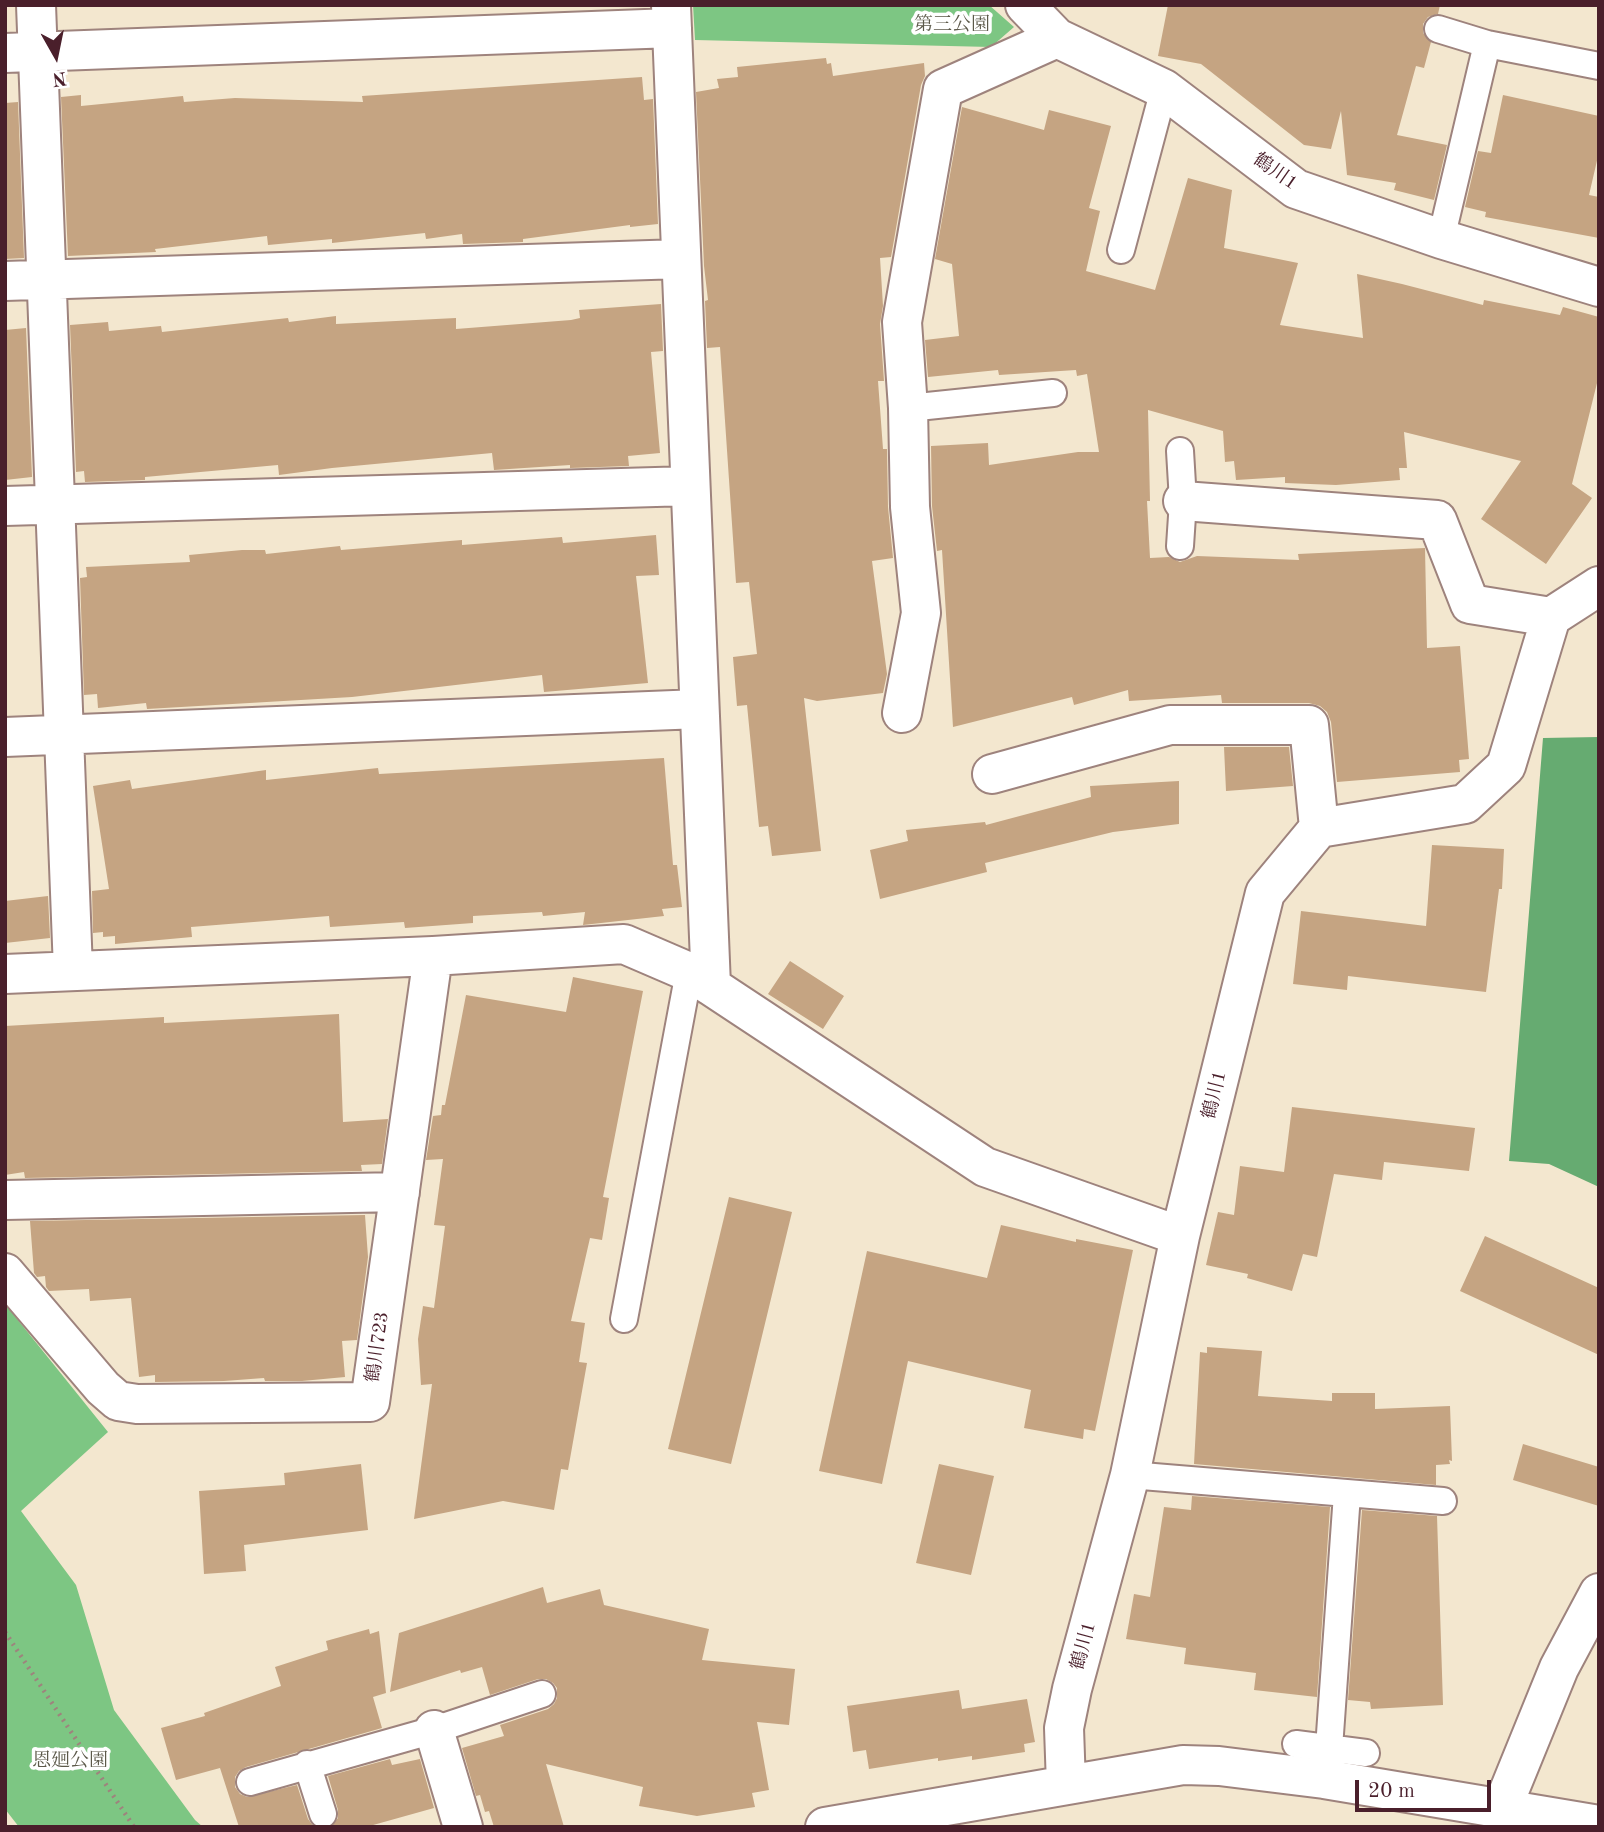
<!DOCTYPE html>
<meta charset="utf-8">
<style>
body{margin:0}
#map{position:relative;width:1604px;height:1832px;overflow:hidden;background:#f3e7cf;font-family:"Old Standard TT",serif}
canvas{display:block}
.frame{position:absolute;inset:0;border:7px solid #4a1f2b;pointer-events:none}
.north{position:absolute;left:21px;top:21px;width:70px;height:70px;-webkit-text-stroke:5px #fff;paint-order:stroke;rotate:171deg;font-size:19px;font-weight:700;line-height:28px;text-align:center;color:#4a1f2b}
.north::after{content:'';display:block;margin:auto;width:24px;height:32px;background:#4a1f2b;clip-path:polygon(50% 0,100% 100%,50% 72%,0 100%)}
.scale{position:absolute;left:1355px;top:1780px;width:136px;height:32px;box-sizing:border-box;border:4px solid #4a1f2b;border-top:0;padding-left:9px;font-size:21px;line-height:24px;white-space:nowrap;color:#4a1f2b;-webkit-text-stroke:5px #fff;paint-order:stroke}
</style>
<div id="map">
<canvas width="1604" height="1832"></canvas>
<div class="frame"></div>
<div class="north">N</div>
<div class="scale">20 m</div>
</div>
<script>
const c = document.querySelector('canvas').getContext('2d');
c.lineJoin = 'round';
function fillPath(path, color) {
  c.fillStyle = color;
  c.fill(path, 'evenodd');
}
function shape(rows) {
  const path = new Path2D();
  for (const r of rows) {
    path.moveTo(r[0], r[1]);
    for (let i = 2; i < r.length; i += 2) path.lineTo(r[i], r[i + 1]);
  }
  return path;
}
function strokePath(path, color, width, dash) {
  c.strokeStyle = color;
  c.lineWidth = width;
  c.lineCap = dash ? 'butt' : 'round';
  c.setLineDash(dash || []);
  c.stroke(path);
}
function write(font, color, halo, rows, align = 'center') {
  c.font = font + ' "Old Standard TT","Noto Serif JP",serif';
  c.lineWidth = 7;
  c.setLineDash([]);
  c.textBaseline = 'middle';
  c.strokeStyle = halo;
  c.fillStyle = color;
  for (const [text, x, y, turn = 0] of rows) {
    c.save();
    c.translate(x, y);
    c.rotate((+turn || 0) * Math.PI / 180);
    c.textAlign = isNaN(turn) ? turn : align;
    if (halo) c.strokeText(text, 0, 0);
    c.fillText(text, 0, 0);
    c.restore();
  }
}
fillPath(shape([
 [693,5,989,5,1014,27,991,47,695,40],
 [5,1304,108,1432,21,1511,76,1585,114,1710,195,1820,203,1827,19,1827,5,1809]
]), '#7dc683');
fillPath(shape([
 [1599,737,1599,1187,1549,1164,1509,1161,1543,738]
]), '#66ab71');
fillPath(shape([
 [1168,5,1440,5,1438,14,1428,17,1423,24,1423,33,1431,42,1424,68,1416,66,1397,135,1447,145,1434,200,1394,190,1396,183,1347,175,1341,111,1331,149,1304,145,1201,64,1158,56],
 [826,58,827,64,831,63,833,76,924,63,925,76,921,85,891,257,880,258,883,306,880,324,884,381,878,381,883,449,887,449,888,507,893,558,872,561,887,674,883,693,817,701,804,698,821,851,772,856,768,826,759,827,747,705,737,706,733,657,757,654,749,582,736,583,720,347,707,348,705,301,708,300,704,266,696,92,719,88,717,79,738,77,737,67],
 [642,77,644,100,653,99,658,224,630,227,630,225,523,239,523,242,463,244,462,234,426,239,425,233,332,243,332,239,268,245,267,236,155,249,156,252,68,256,61,97,81,95,81,106,183,96,184,102,235,98,363,102,362,96],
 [1503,95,1599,116,1599,152,1589,195,1599,197,1599,238,1485,217,1486,212,1465,207,1478,151,1491,153],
 [18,102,24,258,5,259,5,103],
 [962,107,1044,130,1049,110,1111,126,1089,208,1100,211,1086,271,1155,290,1188,178,1232,190,1224,248,1298,263,1280,325,1363,338,1357,274,1402,284,1483,305,1484,300,1560,315,1563,307,1599,317,1599,375,1572,484,1592,498,1546,564,1481,519,1521,461,1404,432,1407,468,1399,468,1400,480,1336,485,1285,483,1285,477,1236,480,1234,461,1225,462,1223,431,1148,410,1150,501,1147,501,1150,558,1169,557,1180,562,1197,556,1299,560,1298,554,1425,548,1427,648,1460,646,1469,759,1459,760,1460,772,1337,782,1331,722,1327,712,1320,706,1309,703,1222,703,1221,695,1129,701,1128,690,1074,705,1072,697,953,727,942,550,937,551,932,506,931,446,988,443,989,465,1078,452,1099,452,1087,374,1077,376,1076,370,999,375,998,370,928,377,925,340,959,336,952,264,935,259],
 [661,304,663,351,651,352,660,453,628,456,629,466,570,468,570,465,494,470,492,453,332,468,279,475,278,465,145,477,145,480,85,482,84,471,76,472,70,325,108,322,109,331,161,326,162,332,288,318,289,322,336,316,336,324,456,318,456,329,571,320,580,318,579,310],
 [26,328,32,477,5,480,5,330],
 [656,535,659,575,636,576,648,683,544,692,542,675,352,697,147,709,146,703,98,708,97,694,84,695,80,578,87,577,86,567,190,562,189,555,242,550,265,550,266,554,340,546,341,550,462,540,462,545,562,537,563,543],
 [1224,747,1289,747,1293,786,1226,791],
 [664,758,673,865,677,865,682,907,662,909,664,916,583,925,585,912,543,916,542,912,473,916,473,923,405,928,404,922,330,927,329,916,191,927,192,937,115,944,115,936,103,937,103,932,93,933,92,891,109,889,93,786,130,780,132,789,266,770,266,780,378,768,379,774],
 [1179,781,1179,824,1113,832,985,863,987,872,880,899,870,850,908,841,906,830,985,822,986,825,1091,797,1090,786],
 [1432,845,1504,849,1502,889,1499,889,1486,992,1348,976,1347,990,1293,984,1301,911,1426,926],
 [48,896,50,938,5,943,5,901],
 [790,961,844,996,823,1029,768,994],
 [573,977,643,991,603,1197,609,1198,602,1240,590,1238,571,1321,585,1323,579,1362,587,1363,568,1470,561,1469,554,1510,503,1501,414,1519,432,1384,421,1385,418,1339,423,1306,434,1308,445,1226,434,1225,443,1159,426,1160,433,1116,441,1115,442,1105,445,1105,466,995,566,1012],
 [339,1014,343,1122,388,1119,382,1164,361,1165,362,1171,25,1178,24,1172,5,1175,5,1026,164,1017,164,1023],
 [1292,1107,1475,1128,1469,1171,1384,1162,1382,1180,1334,1174,1317,1257,1303,1254,1292,1291,1247,1278,1248,1274,1206,1265,1218,1212,1234,1215,1240,1166,1284,1172],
 [729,1197,792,1212,731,1464,668,1449],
 [365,1215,368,1257,357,1340,342,1341,345,1377,302,1381,265,1381,264,1378,224,1381,155,1382,155,1375,139,1377,131,1298,90,1301,89,1289,49,1291,46,1287,45,1276,37,1277,34,1273,30,1221],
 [1001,1225,1076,1242,1076,1239,1133,1250,1095,1431,1084,1429,1083,1439,1024,1428,1031,1390,908,1361,882,1484,819,1471,867,1251,987,1278],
 [1485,1236,1599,1288,1599,1355,1460,1291],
 [1207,1347,1262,1351,1258,1396,1332,1401,1332,1393,1375,1393,1375,1409,1450,1406,1452,1461,1449,1460,1450,1464,1436,1465,1436,1485,1194,1464,1200,1352,1207,1353],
 [1523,1444,1599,1467,1599,1506,1513,1480],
 [361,1464,368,1530,244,1545,246,1571,204,1574,199,1491,285,1485,284,1473],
 [939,1464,994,1476,971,1575,916,1563],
 [1192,1496,1330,1507,1317,1697,1254,1690,1256,1673,1184,1664,1186,1648,1126,1639,1134,1594,1150,1597,1164,1507,1191,1510],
 [1362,1510,1437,1516,1443,1705,1371,1709,1370,1702,1348,1700],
 [543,1587,547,1603,600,1589,604,1605,709,1629,702,1660,795,1669,789,1725,757,1722,769,1790,752,1793,755,1807,697,1816,639,1806,643,1787,546,1764,564,1827,494,1827,489,1811,485,1812,480,1795,476,1796,462,1748,504,1736,500,1725,548,1709,554,1704,557,1698,557,1688,553,1683,546,1679,538,1679,490,1695,482,1667,461,1673,460,1670,390,1692,399,1633],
 [369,1629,370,1634,379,1631,386,1693,373,1697,382,1728,246,1767,239,1771,235,1777,235,1787,240,1794,247,1797,297,1785,308,1819,314,1827,239,1827,220,1768,176,1780,161,1728,205,1716,204,1713,281,1686,275,1667,328,1650,326,1641],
 [959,1690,962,1709,1027,1699,1035,1742,1024,1744,1025,1752,972,1760,972,1756,938,1761,938,1758,869,1769,866,1750,853,1752,847,1706],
 [390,1759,392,1765,420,1759,434,1808,366,1827,331,1827,338,1818,338,1810,328,1776]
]), '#c5a482');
const lane = shape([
 [1438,29,1487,44],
 [1441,239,1487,44,1599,66],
 [1121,250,1164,89],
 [908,408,1053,393],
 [1180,546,1183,501,1180,451],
 [624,1319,689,972],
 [1130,1475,1443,1501],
 [1296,1744,1366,1753],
 [307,1764,323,1814],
 [1324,1779,1329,1748,1347,1494],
 [250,1782,434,1730,542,1694]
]);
const street = shape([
 [36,5,73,970],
 [671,5,711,986,985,1167,1180,1236],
 [1025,5,1057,38,1164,89,1296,189,1441,239,1599,287],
 [5,53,672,28],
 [5,281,681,259],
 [1183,501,1437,520,1470,604,1551,617],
 [5,506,690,486],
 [902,713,921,613,910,507,908,408,902,322,943,89,1057,38],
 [5,737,699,709],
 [992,774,1170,725,1309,725,1319,828],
 [5,974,433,956,624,944,689,972,711,986],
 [5,1200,400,1192],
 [5,1273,103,1388,118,1401,137,1404,370,1402,433,956],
 [434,1730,463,1827],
 [1066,1785,1064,1728,1072,1689,1130,1475,1180,1236,1265,893,1319,828,1465,804,1506,766,1551,617,1599,586],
 [1502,1808,1559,1668,1599,1593],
 [825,1827,1183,1765,1219,1766,1324,1779,1599,1825]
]);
strokePath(lane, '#9e837d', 30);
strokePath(street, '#9e837d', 42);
strokePath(shape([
 [5,1632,134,1827]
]), '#9e837d', 4.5, [2, 5]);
strokePath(lane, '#fff', 26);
strokePath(street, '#fff', 38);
write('19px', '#5c594a', '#fff', [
 ["第三公園",952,25],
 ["恩廻公園",70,1761]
]);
write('19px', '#4a1f2b', '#fff', [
 ["鶴川1",1275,172,35],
 ["鶴川1",1215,1095,-76],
 ["鶴川723",378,1347,-82],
 ["鶴川1",1084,1646,-75]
]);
</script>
